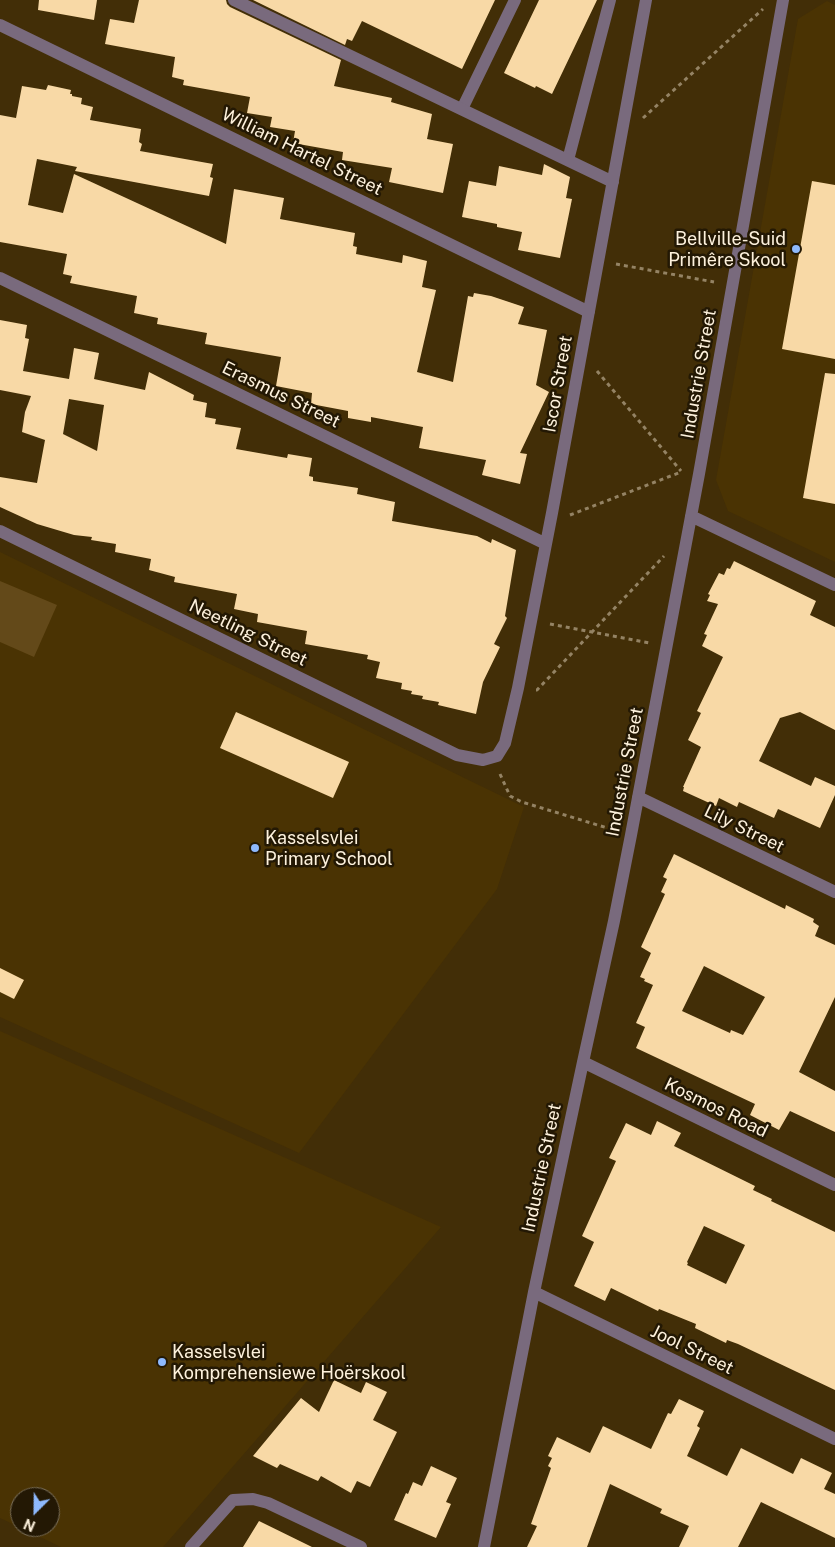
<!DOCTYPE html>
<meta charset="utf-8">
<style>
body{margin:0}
#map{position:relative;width:835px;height:1547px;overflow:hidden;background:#422e07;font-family:"Public Sans",sans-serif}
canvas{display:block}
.north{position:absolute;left:10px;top:1487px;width:50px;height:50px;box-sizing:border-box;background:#231804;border:1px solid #7a6f5a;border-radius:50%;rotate:203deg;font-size:14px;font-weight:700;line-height:20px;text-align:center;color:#fdf1dc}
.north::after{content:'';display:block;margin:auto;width:18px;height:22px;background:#8eb9fd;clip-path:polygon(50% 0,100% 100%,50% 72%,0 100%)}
</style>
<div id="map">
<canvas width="835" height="1547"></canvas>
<div class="north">N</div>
</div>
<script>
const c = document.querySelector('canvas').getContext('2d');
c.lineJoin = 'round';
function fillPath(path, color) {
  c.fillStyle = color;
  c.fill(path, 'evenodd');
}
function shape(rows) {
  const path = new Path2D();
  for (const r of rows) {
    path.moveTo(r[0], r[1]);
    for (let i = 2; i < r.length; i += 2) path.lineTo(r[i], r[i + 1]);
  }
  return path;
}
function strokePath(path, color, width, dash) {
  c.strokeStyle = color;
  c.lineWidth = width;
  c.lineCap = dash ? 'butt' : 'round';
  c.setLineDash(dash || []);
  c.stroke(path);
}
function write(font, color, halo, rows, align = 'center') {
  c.font = font + ' "Public Sans",sans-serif';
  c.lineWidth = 5;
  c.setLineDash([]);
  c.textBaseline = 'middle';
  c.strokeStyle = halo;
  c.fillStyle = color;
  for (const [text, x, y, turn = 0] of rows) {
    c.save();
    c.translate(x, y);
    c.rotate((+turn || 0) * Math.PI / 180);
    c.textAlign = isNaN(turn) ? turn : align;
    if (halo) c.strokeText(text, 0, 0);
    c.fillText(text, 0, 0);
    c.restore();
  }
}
fillPath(shape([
 [827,1,835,5,835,562,728,511,716,480,798,19],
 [0,552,524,807,497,889,299,1153,0,1017],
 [0,1031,441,1227,163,1547,61,1547,0,1518],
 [20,1497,50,1497,50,1527,20,1527]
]), '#4a3303');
fillPath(shape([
 [0,581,57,605,34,657,0,642]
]), '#634919');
fillPath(shape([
 [39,0,97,0,94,20,38,10],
 [139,0,226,0,227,4,230,7,341,60,334,86,392,98,391,102,432,114,427,139,453,144,443,193,389,182,392,168,342,160,343,152,293,143,295,131,270,127,272,117,247,113,250,97,183,85,184,80,172,77,175,57,105,44,110,19,134,23],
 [253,0,495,0,462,69,362,21,352,41,347,39,345,45],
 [539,0,597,0,552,94,536,86,535,88,504,73],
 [48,85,71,90,70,94,72,94,72,96,82,98,81,104,93,107,90,120,141,129,139,142,142,144,140,151,213,164,210,177,213,178,209,196,75,171,77,167,37,159,28,205,63,213,74,174,226,244,234,189,284,198,280,219,355,233,353,246,357,247,356,254,402,263,403,255,427,261,422,287,436,290,417,372,453,382,468,296,473,297,474,293,491,296,524,307,518,324,547,330,536,385,549,392,520,453,527,454,520,484,482,475,486,460,419,448,423,427,371,417,371,422,348,418,348,411,311,404,312,393,276,386,281,357,205,344,207,333,157,324,158,318,134,313,137,296,70,283,72,276,63,274,67,254,0,242,0,115,16,118,22,86,46,90],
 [544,164,570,177,566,198,572,199,560,258,518,250,522,232,497,227,497,224,462,217,469,181,496,186,499,166,542,175],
 [812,181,835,185,835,359,782,349],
 [0,320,27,325,25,338,29,339,23,371,69,379,74,348,99,353,94,379,145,390,149,372,194,395,193,400,207,403,205,417,216,419,215,424,241,428,236,449,287,458,288,454,312,458,309,476,313,477,313,481,358,488,357,494,395,502,392,521,477,536,491,543,492,539,516,550,505,616,507,618,494,644,500,647,483,682,476,714,438,705,439,702,422,699,423,696,411,694,412,691,401,689,402,683,376,678,380,662,367,659,368,655,305,644,307,631,257,622,258,614,234,609,237,594,174,582,175,577,149,570,151,559,115,552,116,544,91,540,92,537,74,535,37,524,0,507,0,477,37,483,45,440,22,432,25,412,31,396,0,390],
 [69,399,104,405,97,451,63,434],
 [825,373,835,374,835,504,803,498],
 [734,561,816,601,810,615,835,627,835,730,800,712,780,718,759,761,811,786,815,777,835,786,835,795,820,828,778,809,774,818,739,802,737,807,719,798,716,806,683,791,684,787,683,787,701,747,688,740,701,713,697,711,723,657,702,646,707,635,704,634,718,604,707,601,710,595,708,594,719,573,724,575,727,568,730,569],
 [236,712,349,762,333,798,220,748],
 [674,854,785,909,786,905,814,919,813,922,819,926,815,936,835,945,835,997,799,1072,835,1091,835,1132,790,1111,779,1130,750,1115,755,1104,636,1048,645,1027,636,1023,653,985,644,981,645,979,640,977,651,953,641,947,665,894,661,892,667,879,663,877],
 [704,966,765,997,743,1035,731,1030,730,1033,682,1011],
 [0,968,24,980,14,999,0,992],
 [657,1121,681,1133,674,1146,755,1186,753,1190,772,1199,771,1201,835,1232,835,1390,738,1344,727,1340,726,1343,695,1328,696,1324,659,1309,658,1311,611,1288,605,1301,574,1286,594,1242,582,1236,616,1161,609,1158,626,1123,651,1135],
 [704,1226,745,1245,726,1284,687,1265,688,1263,687,1262],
 [334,1380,361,1393,366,1382,387,1392,373,1420,397,1432,370,1487,357,1481,351,1493,321,1476,318,1481,280,1464,277,1468,253,1456,301,1398,319,1412],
 [679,1399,704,1411,697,1426,700,1428,687,1456,727,1476,741,1448,793,1474,801,1458,832,1473,824,1489,835,1494,835,1538,761,1502,738,1547,679,1547,689,1526,660,1513,662,1509,610,1484,587,1547,527,1547,537,1526,531,1524,551,1468,548,1466,552,1458,548,1456,557,1437,590,1453,603,1426,651,1449,668,1413,671,1414],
 [431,1466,457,1478,446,1502,451,1504,436,1538,394,1520,406,1493,408,1494,413,1482,422,1486],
 [259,1521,312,1547,243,1547]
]), '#f8d9a6');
strokePath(shape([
 [643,118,763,9],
 [616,264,714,282],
 [597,371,681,471],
 [570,515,681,472],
 [550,624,649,643],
 [536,690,537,690,664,556],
 [500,774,510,796,522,802,614,830]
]), '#948364', 3, [4, 4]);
strokePath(shape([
 [462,109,515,0],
 [568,160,610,0]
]), '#796a7d', 12);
strokePath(shape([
 [234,0,613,182],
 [0,25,589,312],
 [0,278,546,544],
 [691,516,835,585],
 [0,531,457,755,483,760,497,756,505,743,518,688,552,513,646,0],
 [638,797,835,892],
 [583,1062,835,1185],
 [534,1292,835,1439],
 [191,1547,233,1500,253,1499,268,1503,361,1547],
 [484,1547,534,1292,583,1062,614,921,631,835,699,474,783,0]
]), '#796a7d', 12);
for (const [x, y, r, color] of [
 [796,249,5,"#8eb9fd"],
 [255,848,5,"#8eb9fd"],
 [162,1362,5,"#8eb9fd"]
]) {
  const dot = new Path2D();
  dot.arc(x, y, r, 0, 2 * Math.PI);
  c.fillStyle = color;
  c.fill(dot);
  strokePath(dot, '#231804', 2);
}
write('18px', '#fdf1dc', '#231804', [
 ["William Hartel Street",302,152,26],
 ["Industrie Street",699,374,-80],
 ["Iscor Street",558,384,-80],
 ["Erasmus Street",281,395,26],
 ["Neetling Street",248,633,26],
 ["Industrie Street",625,772,-79],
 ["Lily Street",744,829,26],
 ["Kosmos Road",716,1108,26],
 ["Industrie Street",542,1168,-78],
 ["Jool Street",692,1350,26]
]);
write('18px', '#fdf1dc', '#231804', [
 ["Bellville-Suid",786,239,"right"],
 ["Primêre Skool",786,260,"right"],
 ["Kasselsvlei",265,838],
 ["Primary School",265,859],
 ["Kasselsvlei",172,1352],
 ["Komprehensiewe Hoërskool",172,1373]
], 'left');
</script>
